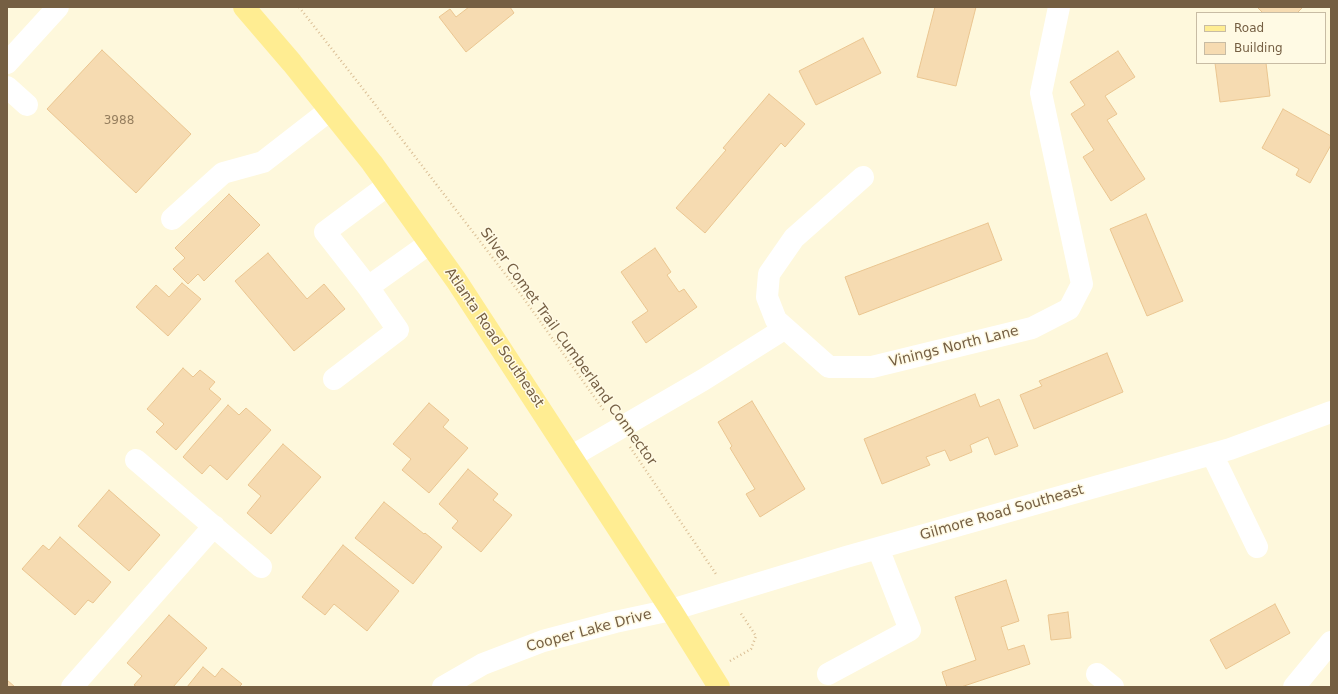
<!DOCTYPE html>
<style>
body{margin:0}
#map{position:relative;width:1338px;height:694px;overflow:hidden;background:#fef8dc;font-family:"DejaVu Sans",sans-serif}
canvas{display:block}
.frame{position:absolute;inset:0;border:8px solid #755f43;pointer-events:none}
.legend{position:absolute;left:1196px;top:12px;width:130px;height:52px;box-sizing:border-box;background:#fffae4;border:1px solid #c8bca4;margin:0;padding:5px 7px;list-style:none;font-size:12px;color:#755f43}
.legend li{display:flex;align-items:center;gap:8px;height:20px}
.legend b{width:20px;border:1px solid #c8bca4}
</style>
<div id="map">
<canvas width="1338" height="694"></canvas>
<div class="frame"></div>
<ul class="legend">
<li><b style="height:5px;background:#ffed92"></b>Road</li>
<li><b style="height:11px;background:#f6dbb1"></b>Building</li>
</ul>
</div>
<script>
const c = document.querySelector('canvas').getContext('2d');
c.lineJoin = 'round';
function fillPath(path, color) {
  c.fillStyle = color;
  c.fill(path, 'evenodd');
}
function shape(rows) {
  const path = new Path2D();
  for (const r of rows) {
    path.moveTo(r[0], r[1]);
    for (let i = 2; i < r.length; i += 2) path.lineTo(r[i], r[i + 1]);
  }
  return path;
}
function strokePath(path, color, width, dash) {
  c.strokeStyle = color;
  c.lineWidth = width;
  c.lineCap = dash ? 'butt' : 'round';
  c.setLineDash(dash || []);
  c.stroke(path);
}
function write(font, color, halo, rows, align = 'center') {
  c.font = font + ' "DejaVu Sans",sans-serif';
  c.lineWidth = 3;
  c.setLineDash([]);
  c.textBaseline = 'middle';
  c.strokeStyle = halo;
  c.fillStyle = color;
  for (const [text, x, y, turn = 0] of rows) {
    c.save();
    c.translate(x, y);
    c.rotate((+turn || 0) * Math.PI / 180);
    c.textAlign = isNaN(turn) ? turn : align;
    if (halo) c.strokeText(text, 0, 0);
    c.fillText(text, 0, 0);
    c.restore();
  }
}
const building = shape([
 [469,7,510,7,514,13,466,52,439,17,450,9,456,17,469,7],
 [935,7,976,7,956,86,917,77,935,7],
 [1257,7,1303,7,1297,13,1263,13,1257,7],
 [863,38,881,73,816,105,799,71,863,38],
 [102,50,191,134,136,193,47,109,102,50],
 [1118,51,1135,77,1105,96,1117,114,1107,120,1145,179,1111,201,1083,157,1094,150,1071,114,1085,105,1070,82,1118,51],
 [1215,63,1266,63,1270,96,1220,102,1215,63],
 [769,94,805,124,785,147,781,143,705,233,676,208,726,150,723,148,769,94],
 [1283,109,1331,136,1331,145,1310,183,1296,175,1299,169,1262,148,1283,109],
 [229,194,260,225,204,281,198,274,188,284,173,269,185,258,175,248,229,194],
 [1146,214,1183,301,1147,316,1110,229,1146,214],
 [988,223,1002,260,859,315,845,277,988,223],
 [655,248,671,272,667,275,679,292,684,289,697,307,646,343,632,322,648,311,621,272,655,248],
 [268,253,307,299,324,284,345,309,294,351,235,281,268,253],
 [182,283,201,299,168,336,136,307,156,285,169,297,182,283],
 [1107,353,1123,392,1034,429,1020,395,1042,386,1039,381,1107,353],
 [183,368,193,377,200,370,215,382,209,389,221,399,176,450,156,432,164,424,147,409,183,368],
 [975,394,980,407,999,399,1018,446,995,455,988,437,970,445,972,452,950,461,945,450,926,457,930,465,882,484,864,439,975,394],
 [752,401,805,489,760,517,746,494,755,489,730,448,732,446,718,422,752,401],
 [429,403,449,420,443,427,468,448,429,493,402,470,411,459,393,444,429,403],
 [228,405,239,415,246,408,271,430,227,480,210,465,202,474,183,457,228,405],
 [283,444,321,477,271,534,247,513,261,496,248,485,283,444],
 [468,469,498,494,493,500,512,515,481,552,452,528,458,521,439,504,468,469],
 [109,490,160,535,129,571,78,526,109,490],
 [384,502,424,534,425,533,442,547,413,584,355,538,384,502],
 [60,537,111,582,93,603,88,600,75,615,22,569,43,545,49,550,60,537],
 [343,545,399,591,367,631,334,604,325,615,302,597,343,545],
 [1006,580,1019,621,1001,627,1008,650,1024,645,1030,664,961,687,947,687,942,672,976,660,955,597,1006,580],
 [1275,604,1290,633,1226,669,1210,640,1275,604],
 [1068,612,1071,638,1051,640,1048,615,1068,612],
 [169,615,207,648,173,687,137,687,134,685,142,676,127,663,169,615],
 [203,667,215,677,222,668,242,684,239,687,187,687,203,667],
 [7,680,15,687,7,687,7,680]
]);
fillPath(building, '#f6dbb1');
strokePath(building, '#eac590', 1);
strokePath(shape([
 [299,7,367,94,522,296,605,412],
 [630,447,716,574],
 [730,661,751,649,756,636,740,612]
]), '#dabe95', 2.5, [1, 3]);
strokePath(shape([
 [7,63,58,7],
 [7,87,27,105],
 [863,177,794,238,769,274,767,297,776,320,829,367,872,367,1032,328,1069,309,1082,284,1041,93,1059,7],
 [172,219,223,173,263,162,330,110],
 [368,287,430,243],
 [334,379,398,330,368,287,325,232,388,185],
 [1212,454,1257,547],
 [572,456,703,380,784,329],
 [136,460,261,567],
 [828,674,910,630,878,548],
 [1097,674,1113,687],
 [72,687,214,526],
 [443,687,483,664,543,641,615,622,671,610,846,557,1230,449,1331,412],
 [1294,687,1331,642]
]), '#fff', 22);
strokePath(shape([
 [244,7,292,63,372,163,456,280,671,610,719,687]
]), '#ffed92', 22);
write('12px', '#957e5e', null, [
 ["3988",119,121]
]);
write('14px', '#755f43', '#fffae4', [
 ["Atlanta Road Southeast",494,338,56],
 ["Silver Comet Trail Cumberland Connector",568,347,54],
 ["Vinings North Lane",954,347,-14],
 ["Gilmore Road Southeast",1002,513,-16],
 ["Cooper Lake Drive",589,631,-15]
]);
</script>
